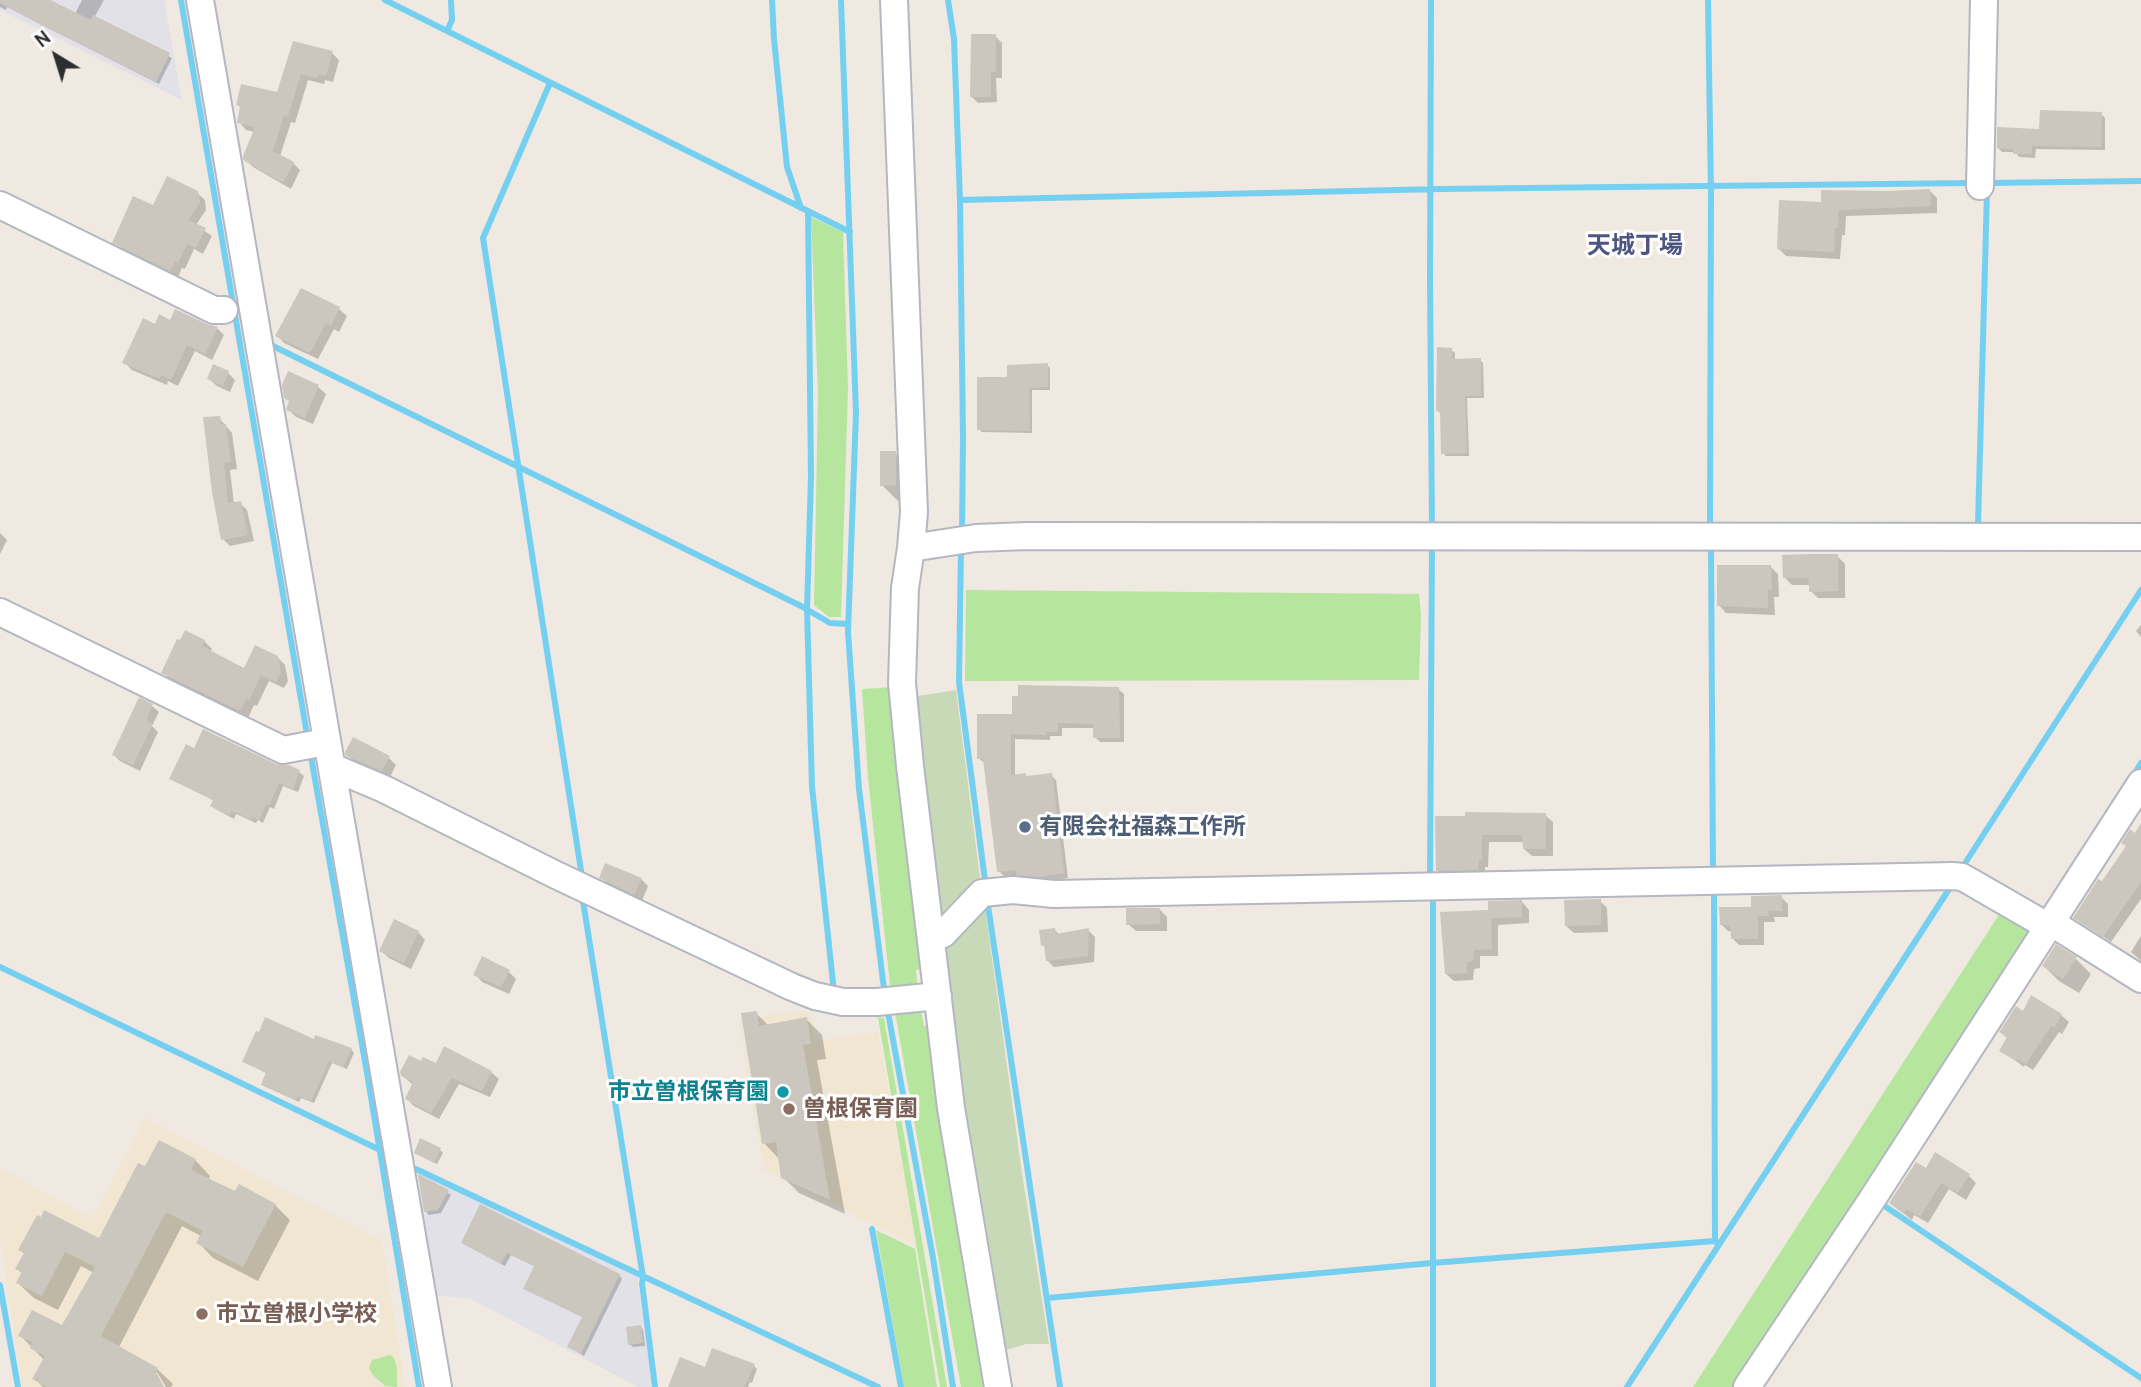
<!DOCTYPE html>
<meta charset="utf-8">
<style>
body{margin:0}
#map{position:relative;width:2141px;height:1387px;overflow:hidden;background:#efe9e1;font-family:Cabin,sans-serif}
canvas{display:block}
.north{position:absolute;left:21px;top:21px;width:70px;height:70px;-webkit-text-stroke:5px #fff;paint-order:stroke;rotate:322deg;font-size:19px;font-weight:700;line-height:28px;text-align:center;color:#2e2e2e}
.north::after{content:'';display:block;margin:auto;width:24px;height:32px;background:#2e2e2e;clip-path:polygon(50% 0,100% 100%,50% 72%,0 100%)}
</style>
<div id="map">
<canvas width="2141" height="1387"></canvas>
<div class="north">N</div>
</div>
<script>
const c = document.querySelector('canvas').getContext('2d');
c.lineJoin = 'round';
function fillPath(path, color) {
  c.fillStyle = color;
  c.fill(path, 'evenodd');
}
function shape(rows) {
  const path = new Path2D();
  for (const r of rows) {
    path.moveTo(r[0], r[1]);
    for (let i = 2; i < r.length; i += 2) path.lineTo(r[i], r[i + 1]);
  }
  return path;
}
function strokePath(path, color, width, dash) {
  c.strokeStyle = color;
  c.lineWidth = width;
  c.lineCap = dash ? 'butt' : 'round';
  c.setLineDash(dash || []);
  c.stroke(path);
}
function write(font, color, halo, rows, align = 'center') {
  c.font = font + ' Cabin,"Noto Sans JP",sans-serif';
  c.lineWidth = 6;
  c.setLineDash([]);
  c.textBaseline = 'middle';
  c.strokeStyle = halo;
  c.fillStyle = color;
  for (const [text, x, y, turn = 0] of rows) {
    c.save();
    c.translate(x, y);
    c.rotate((+turn || 0) * Math.PI / 180);
    c.textAlign = isNaN(turn) ? turn : align;
    if (halo) c.strokeText(text, 0, 0);
    c.fillText(text, 0, 0);
    c.restore();
  }
}
fillPath(shape([
 [0,0,164,0,182,100,0,10],
 [417,1170,637,1275,653,1387,638,1387,471,1299,433,1295]
]), '#e3e1e8');
fillPath(shape([
 [804,1010,812,1017,815,1041,878,1032,916,1246,764,1170,739,1020],
 [806,1017,811,1043,803,1045,825,1167,782,1175,774,1129,760,1131,742,1029],
 [145,1118,382,1241,405,1387,22,1387,0,1237,0,1168,92,1219]
]), '#f0e6d1');
fillPath(shape([
 [811,217,843,232,848,389,841,617,829,617,814,605,818,394],
 [966,590,1419,594,1421,616,1419,680,965,681],
 [896,687,926,967,916,970,917,984,899,994,891,995,868,777,862,689],
 [2004,907,2033,924,1879,1163,1734,1387,1693,1387],
 [921,1011,924,1026,931,1025,990,1387,961,1387,895,1012],
 [878,1017,884,1018,947,1387,940,1387],
 [876,1230,915,1249,937,1387,904,1387],
 [390,1355,394,1358,397,1369,397,1387,385,1386,373,1375,369,1368,372,1360]
]), '#b6e59e');
fillPath(shape([
 [956,690,981,886,941,925,912,697],
 [984,901,1022,1173,1049,1344,1026,1344,1003,1351,939,955,947,938]
]), '#c8d9b8');
fillPath(shape([
 [0,0,50,0,75,14,82,0,104,0,94,18,172,58,159,84,7,7,6,10,0,7],
 [995,36,1002,43,1002,78,996,78,997,102,978,103,972,97],
 [294,43,332,53,339,60,333,82,325,80,324,84,308,80,295,123,291,122,280,156,293,163,300,170,291,189,253,167,245,159,255,132,246,130,239,122,241,108,238,105,279,94],
 [2101,114,2105,118,2105,150,2036,149,2035,158,2019,157,2015,152,2002,152,1998,148,2041,130],
 [1930,191,1937,198,1937,213,1846,216,1845,235,1842,235,1840,259,1786,256,1779,249,1823,204],
 [197,193,205,200,206,210,196,225,212,236,203,254,194,249,185,269,182,268,178,277,122,249,115,242],
 [301,290,339,309,347,316,339,332,334,329,318,359,284,343,277,335],
 [171,322,217,328,224,335,212,360,195,351,178,386,168,381,167,385,132,370,125,363,156,326],
 [1451,350,1455,353,1455,361,1480,360,1483,363,1484,398,1467,398,1469,456,1446,456,1443,453,1442,415,1438,411],
 [1047,365,1050,368,1050,390,1032,390,1032,433,982,432,979,429,1009,379],
 [228,373,235,380,230,392,217,386,209,379],
 [289,374,318,387,326,394,313,424,296,417,288,409,290,402],
 [219,418,232,433,237,469,230,470,234,504,240,503,247,510,254,541,230,546,223,539],
 [895,453,911,468,911,499,898,501,882,485],
 [0,533,7,540,0,554],
 [1837,556,1845,564,1845,598,1818,598,1811,591,1811,585,1792,585,1784,577],
 [1771,567,1778,574,1779,597,1774,597,1775,615,1726,613,1719,605],
 [2141,625,2141,637,2136,631],
 [204,641,212,649,210,652,245,670,277,657,285,665,288,681,284,688,269,681,257,706,254,705,248,718,170,680,163,672],
 [1118,689,1124,694,1124,742,1100,742,1095,737,1095,728,1062,728,1062,736,1050,736,1050,740,1015,739,1015,776,1025,775,1028,778,1051,775,1056,780,1068,878,1044,881,1023,879,1019,875,1004,876,999,871,985,763,978,758,1014,716],
 [152,706,159,712,152,726,158,732,140,771,120,761,114,755],
 [347,755,389,758,396,765,390,777,355,763],
 [276,766,299,772,304,776,298,792,283,786,274,809,270,807,263,823,258,820,256,823,236,814,234,819,217,810,213,806,215,801,171,779],
 [1545,815,1553,822,1553,856,1532,856,1524,849,1524,842,1489,842,1488,867,1485,867,1485,876,1445,877,1438,870,1437,817],
 [2141,835,2141,899,2111,942,2075,917],
 [601,878,641,879,648,886,642,901,609,885],
 [1781,897,1788,904,1788,917,1774,917,1775,922,1764,922,1764,945,1739,945,1732,938,1732,931,1728,931,1721,924],
 [1600,901,1607,908,1608,932,1574,933,1566,926],
 [1522,902,1529,910,1529,923,1498,925,1498,956,1480,956,1480,968,1474,969,1473,980,1454,981,1446,974,1490,912],
 [1159,909,1167,917,1167,931,1136,931,1128,924],
 [1055,930,1059,935,1088,930,1095,937,1094,962,1054,967,1047,960,1046,948,1043,945],
 [418,932,425,940,411,969,389,958,381,951],
 [2141,936,2141,961,2131,952],
 [2076,959,2091,974,2079,993,2059,981,2044,966],
 [508,971,516,979,509,994,482,982,475,974],
 [756,1013,769,1026,806,1019,822,1035,826,1059,817,1060,845,1214,799,1193,783,1177,780,1160,764,1143],
 [2024,1013,2061,1015,2069,1022,2062,1034,2059,1032,2033,1070,2025,1065,2024,1067,2001,1050,2008,1039,2001,1032],
 [314,1041,351,1049,354,1053,347,1069,332,1063,314,1103,301,1098,299,1102,266,1087,263,1084,268,1074,244,1062],
 [422,1063,491,1072,499,1079,490,1097,459,1084,439,1119,414,1106,407,1099,413,1085,402,1075],
 [440,1150,443,1153,437,1164,419,1154],
 [1935,1155,1969,1176,1976,1183,1966,1200,1949,1189,1928,1223,1914,1215,1912,1220,1891,1203,1926,1170],
 [195,1160,210,1176,208,1180,236,1193,275,1205,290,1220,258,1281,213,1258,198,1242,201,1236,182,1226,119,1347,157,1369,173,1384,171,1387,166,1387,157,1372,153,1372,162,1387,43,1387,35,1379,45,1361,20,1335,63,1327,94,1273,81,1266,58,1310,34,1298,18,1283,23,1274,17,1269,25,1254,21,1250,99,1240,146,1169],
 [447,1192,451,1195,441,1213,429,1215,426,1212],
 [463,1243,619,1275,622,1279,584,1356,569,1346,584,1318,525,1288,536,1267,511,1255,505,1266],
 [640,1326,643,1330,645,1346,633,1347,630,1344],
 [713,1350,754,1366,757,1369,752,1383,750,1382,748,1387,670,1387,706,1369]
]), '#0003');
strokePath(shape([
 [181,0,308,740],
 [385,0,850,232],
 [772,0,774,39,787,167,801,208],
 [841,0,856,413,848,632,859,789,885,997],
 [948,0,954,39,960,200,963,439,962,533],
 [1431,0,1430,280,1432,530],
 [1708,0,1711,193,1710,527],
 [447,31,452,20,451,0],
 [550,83,483,238,582,877],
 [1987,183,2141,181],
 [960,200,1440,189,1972,183],
 [808,211,811,477,807,609,812,787,834,992],
 [273,346,801,606,830,623,848,624],
 [1978,525,1987,191],
 [961,547,959,682,986,888],
 [1711,547,1713,874],
 [310,751,367,1073,419,1387],
 [2133,776,2141,763],
 [1960,871,2141,590],
 [1430,880,1432,544],
 [1714,888,1715,1241,1719,1244],
 [582,895,643,1277,642,1283,655,1387],
 [987,899,1060,1387],
 [0,967,380,1150],
 [887,1007,933,1258,953,1387],
 [416,1169,878,1387],
 [1877,1201,2141,1378],
 [872,1229,901,1387],
 [0,1285,18,1387],
 [1047,1298,1432,1263,1715,1241],
 [1433,1387,1433,894],
 [1627,1387,1953,883]
]), '#75cff0', 6);
fillPath(shape([
 [0,0,50,0,91,20,93,15,170,53,156,82,39,24,0,3],
 [971,34,996,34,996,72,991,72,991,97,970,97],
 [293,41,333,51,326,76,318,74,317,78,301,74,288,116,284,115,273,151,294,162,283,183,243,160,243,156,255,127,237,123,240,106,236,105,241,84,277,92],
 [2040,110,2102,112,2101,147,2032,146,2032,154,2013,154,2013,149,1997,148,1997,127,2039,129],
 [167,176,198,191,200,202,189,220,206,228,196,248,187,244,178,263,175,262,170,271,112,243,133,196,153,205],
 [1930,189,1931,206,1839,210,1838,228,1835,228,1834,252,1777,249,1779,200,1821,202,1821,190,1886,191],
 [301,288,340,307,331,326,326,323,310,353,275,336],
 [175,309,207,324,218,327,205,354,187,345,171,380,161,375,159,379,122,363,143,318,155,324,159,314,170,320],
 [1437,347,1452,348,1452,359,1481,358,1481,396,1465,396,1467,453,1441,454,1440,411,1436,411],
 [1048,363,1048,387,1029,388,1030,431,977,430,977,377,1007,377,1007,365],
 [213,364,229,371,223,386,207,379],
 [288,371,319,385,305,418,286,410,289,401,284,398,282,385],
 [220,416,221,425,226,424,231,462,224,463,228,503,241,501,248,535,221,540,212,492,203,417],
 [880,451,896,451,896,485,880,486],
 [1809,554,1838,554,1838,591,1809,592,1809,578,1783,578,1782,555],
 [1717,565,1771,565,1772,590,1768,590,1768,608,1717,606],
 [185,630,205,640,202,646,244,668,255,645,278,656,281,673,276,682,261,675,249,700,246,699,240,711,161,673,177,639,180,640],
 [1018,685,1119,687,1120,738,1093,738,1093,724,1058,723,1058,732,1046,732,1046,735,1011,734,1011,775,1026,773,1026,776,1052,773,1064,873,1038,877,1017,875,1016,870,997,872,983,759,977,759,977,714,1012,714,1012,696,1018,696],
 [139,697,153,704,146,720,153,724,133,765,112,755],
 [203,729,276,764,289,765,300,770,293,789,279,783,269,806,266,804,259,820,253,817,252,820,232,811,229,816,210,806,213,800,169,779,186,744,194,748],
 [353,737,390,756,382,771,346,756,345,752],
 [1465,812,1546,813,1546,849,1523,849,1522,835,1482,835,1482,860,1479,860,1478,870,1436,871,1435,816,1465,816],
 [2141,823,2141,882,2103,937,2073,918,2098,879,2102,881,2126,846,2121,843,2130,829,2135,833],
 [605,863,642,878,634,895,599,878],
 [1782,895,1782,911,1768,911,1769,916,1758,916,1758,939,1731,939,1730,925,1720,925,1719,907,1751,907,1751,896],
 [1601,899,1601,925,1565,926,1564,900],
 [1522,900,1522,917,1491,918,1492,949,1474,950,1473,961,1467,962,1467,973,1445,974,1440,912,1488,910,1488,901],
 [1126,908,1160,908,1160,924,1126,925],
 [394,919,419,931,404,963,379,951],
 [1055,928,1056,934,1089,928,1088,956,1046,961,1044,945,1041,946,1039,930],
 [2056,944,2077,957,2063,979,2042,966],
 [482,956,510,970,501,987,473,975],
 [2031,995,2062,1014,2054,1028,2051,1026,2026,1064,2017,1059,2016,1061,1999,1051,2007,1037,1999,1032,2016,1006,2023,1011],
 [757,1011,759,1026,807,1017,811,1044,803,1045,830,1200,781,1178,776,1142,762,1144,741,1013],
 [265,1017,314,1039,315,1035,352,1048,343,1067,329,1061,311,1101,298,1096,296,1100,261,1085,266,1072,242,1062,256,1031,259,1032],
 [444,1046,492,1071,482,1091,452,1078,431,1113,405,1099,413,1082,401,1076,400,1072,409,1055,421,1061,423,1057,436,1063],
 [420,1138,441,1148,434,1163,414,1153],
 [159,1140,196,1159,191,1170,235,1191,239,1184,276,1204,243,1267,196,1243,202,1231,166,1212,101,1336,158,1368,156,1372,164,1387,47,1387,32,1379,45,1356,30,1348,32,1342,18,1336,32,1310,62,1325,95,1267,65,1252,42,1296,16,1283,22,1272,15,1269,24,1253,18,1250,37,1215,41,1217,44,1210,99,1238,138,1163,145,1166],
 [1935,1152,1970,1174,1958,1193,1941,1183,1920,1217,1906,1209,1904,1214,1889,1203,1916,1162,1926,1168],
 [418,1174,449,1190,438,1210,424,1212],
 [480,1204,620,1274,581,1354,567,1347,582,1317,523,1289,534,1266,507,1253,501,1264,461,1243],
 [641,1325,643,1343,628,1345,626,1327],
 [712,1348,755,1364,744,1387,668,1387,680,1357,705,1367]
]), '#cbc7bf');
const minor = shape([
 [200,0,438,1387],
 [894,0,914,512,911,548,905,588,902,683,910,766,951,1108,998,1387],
 [1980,186,1984,0],
 [0,205,214,310,224,310],
 [911,548,976,538,1027,536,2141,537],
 [0,612,283,750,326,742],
 [332,767,384,789,554,874,792,987,815,996,843,1002,877,1002,938,996],
 [2052,923,2141,979],
 [931,939,943,934,982,893,1013,890,1054,894,1953,876,1962,877,1971,882,2049,927],
 [1747,1387,1871,1201,2141,783]
]);
strokePath(minor, '#b4b7c1', 30);
strokePath(minor, '#fff', 26);
for (const [x, y, r, color] of [
 [1025,827,7,"#5c6f8a"],
 [783,1092,7,"#0f9aa8"],
 [789,1109,7,"#8d6e63"],
 [202,1314,7,"#8d6e63"]
]) {
  const dot = new Path2D();
  dot.arc(x, y, r, 0, 2 * Math.PI);
  c.fillStyle = color;
  c.fill(dot);
  strokePath(dot, '#fff', 2.5);
}
write('bold 23px', '#4e5e75', '#fff', [
 ["有限会社福森工作所",1039,827]
], 'left');
write('bold 23px', '#0d838f', '#fff', [
 ["市立曽根保育園",769,1092]
], 'right');
write('bold 23px', '#785e54', '#fff', [
 ["曽根保育園",803,1109],
 ["市立曽根小学校",216,1314]
], 'left');
write('bold 24px', '#4d5680', '#fff', [
 ["天城丁場",1635,246]
]);
</script>
